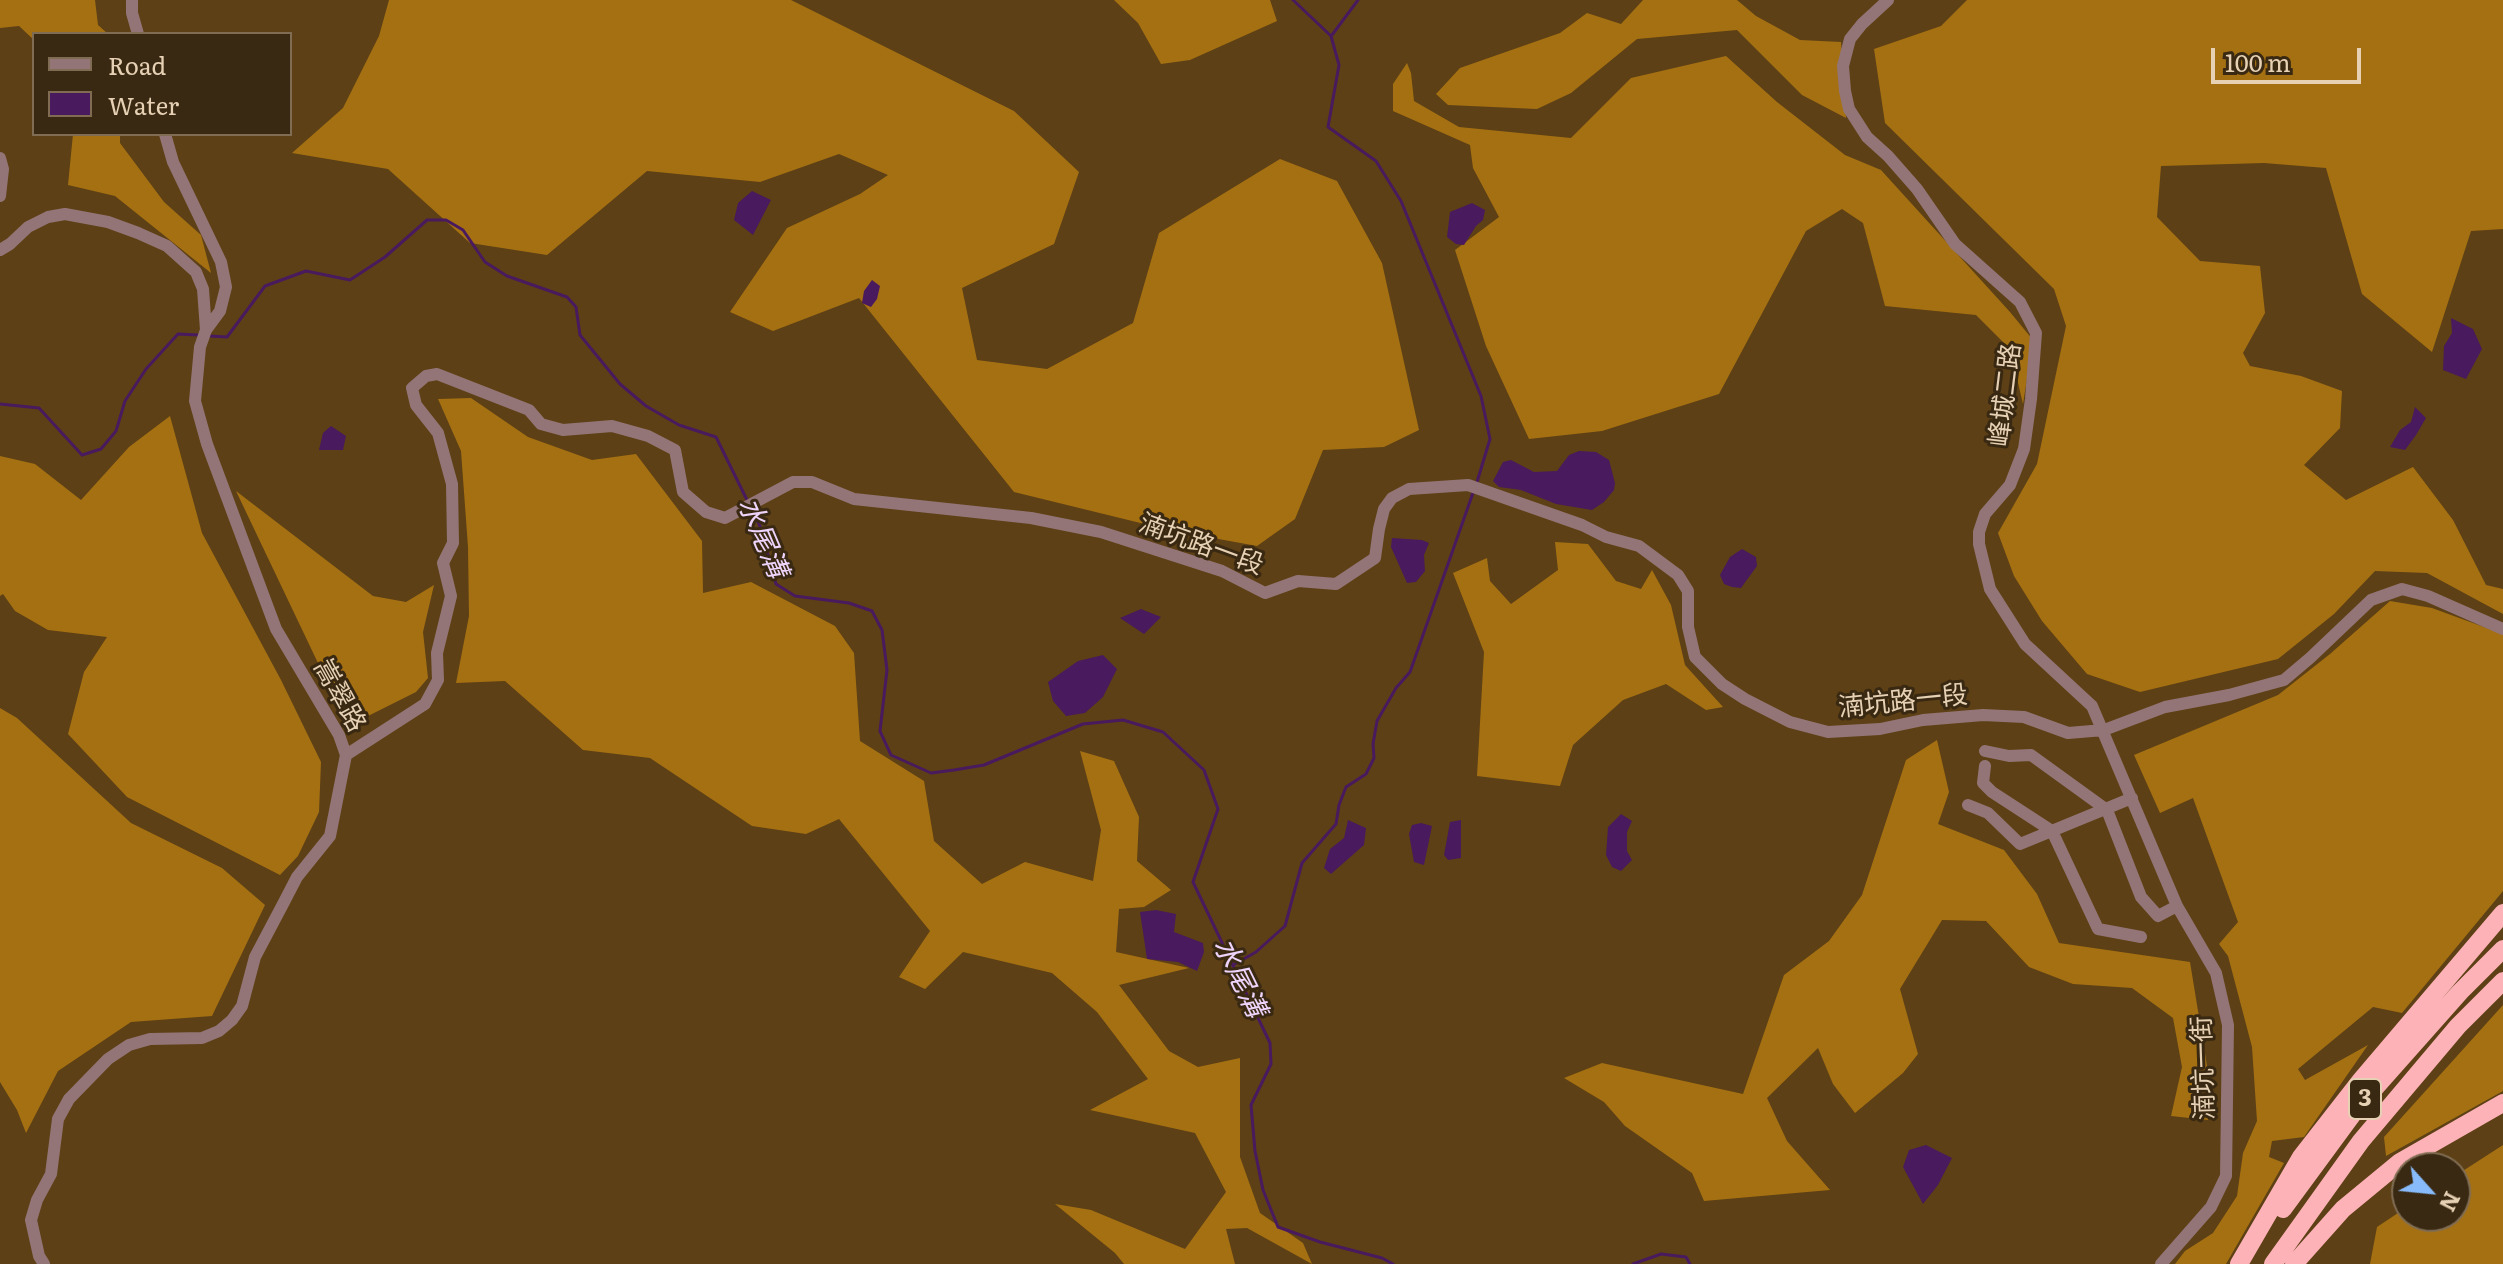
<!DOCTYPE html>
<meta charset="utf-8">
<style>
body{margin:0}
#map{position:relative;width:2503px;height:1264px;overflow:hidden;background:#5d4015;font-family:Literata,serif}
canvas{display:block}
.legend{position:absolute;left:32px;top:32px;width:260px;height:104px;box-sizing:border-box;background:#3a2912;border:2px solid #7f6c53;margin:0;padding:10px 14px;list-style:none;font-size:24px;color:#e6d1b5}
.legend li{display:flex;align-items:center;gap:16px;height:40px}
.legend b{width:40px;border:2px solid #7f6c53}
.north{position:absolute;left:2391px;top:1152px;width:80px;height:80px;box-sizing:border-box;background:#3a2912;border:2px solid #7f6c53;border-radius:50%;rotate:117deg;font-size:22px;font-weight:700;line-height:32px;text-align:center;color:#e6d1b5}
.north::after{content:'';display:block;margin:auto;width:28px;height:36px;background:#87bbfb;clip-path:polygon(50% 0,100% 100%,50% 72%,0 100%)}
.scale{position:absolute;left:2211px;top:48px;width:150px;height:36px;box-sizing:border-box;border:4px solid #e6d1b5;border-top:0;padding-left:10px;font-size:24px;line-height:28px;white-space:nowrap;color:#e6d1b5;-webkit-text-stroke:6px #3a2912;paint-order:stroke}
</style>
<div id="map">
<canvas width="2503" height="1264"></canvas>
<ul class="legend">
<li><b style="height:10px;background:#947577"></b>Road</li>
<li><b style="height:22px;background:#491a5d"></b>Water</li>
</ul>
<div class="north">N</div>
<div class="scale">100 m</div>
</div>
<script>
const c = document.querySelector('canvas').getContext('2d');
c.lineJoin = 'round';
function fillPath(path, color) {
  c.fillStyle = color;
  c.fill(path, 'evenodd');
}
function shape(rows) {
  const path = new Path2D();
  for (const r of rows) {
    path.moveTo(r[0], r[1]);
    for (let i = 2; i < r.length; i += 2) path.lineTo(r[i], r[i + 1]);
  }
  return path;
}
function strokePath(path, color, width, dash) {
  c.strokeStyle = color;
  c.lineWidth = width;
  c.lineCap = dash ? 'butt' : 'round';
  c.setLineDash(dash || []);
  c.stroke(path);
}
function write(font, color, halo, rows, align = 'center') {
  c.font = font + ' Literata,"Noto Sans TC",serif';
  c.lineWidth = 6;
  c.setLineDash([]);
  c.textBaseline = 'middle';
  c.strokeStyle = halo;
  c.fillStyle = color;
  for (const [text, x, y, turn = 0] of rows) {
    c.save();
    c.translate(x, y);
    c.rotate((+turn || 0) * Math.PI / 180);
    c.textAlign = isNaN(turn) ? turn : align;
    if (halo) c.strokeText(text, 0, 0);
    c.fillText(text, 0, 0);
    c.restore();
  }
}
fillPath(shape([
 [0,0,95,0,98,25,108,34,34,34,34,40,19,26,0,28],
 [389,0,791,0,1014,111,1079,172,1054,244,962,288,977,360,1047,369,1133,323,1159,233,1280,159,1337,181,1382,263,1419,430,1384,447,1323,450,1295,519,1257,546,1169,530,1014,492,859,298,773,331,730,312,787,228,860,194,888,175,839,154,760,182,647,171,547,255,470,243,388,169,292,153,343,108,379,36],
 [1114,0,1270,0,1277,21,1190,60,1161,64,1138,23],
 [1643,0,1737,0,1756,16,1800,40,1841,42,1846,118,1802,95,1737,30,1637,39,1571,93,1537,109,1448,105,1436,94,1460,68,1560,33,1587,13,1621,24],
 [1967,0,2503,0,2503,229,2471,231,2432,352,2362,294,2326,168,2264,163,2161,166,2157,217,2200,261,2260,266,2265,313,2243,353,2250,366,2301,376,2342,391,2340,428,2304,465,2346,500,2413,467,2453,520,2486,585,2503,589,2503,614,2427,573,2375,571,2334,614,2278,659,2140,692,2087,674,2042,621,2014,576,1998,533,2037,464,2066,326,2054,289,1885,123,1874,49,1941,26],
 [1726,56,1777,102,1845,155,1881,170,2010,312,2033,340,2023,404,2010,349,1976,315,1885,306,1863,223,1842,209,1806,231,1719,394,1602,431,1529,439,1486,346,1455,250,1499,217,1473,168,1470,145,1393,111,1393,84,1407,63,1411,73,1414,101,1459,127,1571,138,1631,78],
 [73,134,120,134,120,143,164,202,201,235,211,273,115,196,68,185],
 [471,398,528,437,592,460,636,454,702,541,703,593,751,582,835,626,854,653,860,741,924,781,934,841,982,884,1025,862,1093,881,1101,830,1080,751,1114,761,1139,817,1137,861,1171,890,1144,907,1119,909,1116,952,1189,968,1119,985,1169,1051,1198,1067,1240,1058,1240,1157,1260,1213,1303,1243,1312,1264,1247,1228,1226,1229,1235,1264,1124,1264,1115,1253,1055,1204,1091,1210,1185,1249,1226,1192,1195,1133,1090,1110,1148,1079,1097,1012,1052,973,963,952,925,989,899,977,930,931,839,819,806,834,752,826,650,758,583,750,505,681,456,683,469,616,468,547,461,451,438,399],
 [170,416,202,533,281,680,321,762,319,812,298,856,280,875,127,797,68,734,84,672,107,637,48,630,15,611,3,594,0,596,0,456,35,464,81,500,129,447],
 [236,491,373,596,406,602,434,585,423,632,428,678,416,692,348,726],
 [1555,542,1588,544,1616,581,1641,589,1652,570,1671,605,1685,665,1723,707,1706,710,1666,684,1623,700,1573,745,1560,786,1477,776,1484,652,1453,573,1487,558,1490,581,1511,604,1558,570],
 [2390,601,2432,608,2503,634,2503,891,2402,1013,2373,1007,2298,1069,2305,1080,2368,1045,2304,1137,2272,1141,2269,1157,2284,1163,2226,1264,2175,1264,2185,1251,2213,1233,2237,1196,2243,1153,2257,1121,2252,1047,2228,956,2219,944,2238,922,2193,798,2160,813,2134,755,2278,695,2330,654],
 [0,708,17,718,131,823,222,868,265,905,212,1016,131,1022,58,1071,26,1133,17,1110,0,1082],
 [1937,740,1949,792,1938,824,2004,850,2037,894,2059,943,2190,962,2209,1078,2208,1120,2171,1116,2182,1067,2173,1018,2132,988,2073,984,2029,967,1986,921,1942,920,1900,989,1918,1054,1903,1073,1855,1113,1833,1084,1818,1048,1767,1098,1787,1141,1830,1190,1704,1201,1692,1173,1625,1126,1604,1102,1564,1078,1602,1063,1743,1094,1784,975,1829,941,1862,895,1906,760],
 [2503,1005,2503,1091,2386,1156,2384,1137],
 [2503,1145,2503,1264,2370,1264,2377,1227,2407,1207,2407,1216,2455,1216,2455,1176]
]), '#a57012');
fillPath(shape([
 [752,191,771,200,753,235,734,220,738,203],
 [1472,203,1485,210,1483,220,1476,226,1464,245,1456,244,1447,237,1450,212],
 [872,280,880,286,877,299,871,307,862,303,864,291],
 [2451,318,2473,329,2482,349,2466,379,2443,370,2444,346,2452,333],
 [2415,407,2426,418,2416,435,2405,450,2390,447,2400,430,2411,422],
 [331,426,346,436,343,450,319,450,323,433],
 [1579,451,1596,452,1609,460,1615,483,1614,490,1604,502,1592,510,1556,504,1521,490,1499,487,1493,481,1503,462,1511,460,1534,472,1557,471,1569,455],
 [1392,538,1422,540,1429,543,1424,555,1425,571,1416,582,1407,583,1391,547],
 [1742,549,1756,557,1757,566,1741,588,1732,587,1724,584,1720,575,1730,557],
 [1141,609,1161,617,1144,634,1120,618],
 [1103,655,1117,669,1103,697,1085,713,1066,716,1053,701,1048,682,1078,661],
 [1621,814,1632,821,1627,832,1627,851,1632,860,1621,871,1612,867,1606,855,1608,827],
 [1348,820,1366,828,1364,845,1331,874,1324,868,1330,849,1344,838],
 [1461,820,1461,858,1448,860,1444,855,1450,822],
 [1421,823,1432,826,1424,865,1414,862,1409,834,1412,825],
 [1156,910,1176,914,1174,932,1203,943,1204,952,1197,971,1178,962,1147,959,1140,912],
 [1926,1145,1952,1158,1938,1185,1923,1204,1903,1167,1909,1150]
]), '#491a5d');
strokePath(shape([
 [1293,0,1331,36,1339,65,1328,127,1376,161,1401,201,1481,396,1490,439,1477,482],
 [1332,35,1358,0],
 [210,336,227,337,265,286,306,271,350,280,385,257,427,220,446,220,463,230,485,262,507,276,567,297,576,307,580,335,620,384,646,406,679,425,716,437,747,500],
 [0,404,39,408,82,455,101,449,116,431,125,401,146,369,178,334,198,335],
 [751,507,760,526,776,584,795,596,849,603,872,611,882,630,887,670,880,731,891,755,931,773,954,770,984,765,1083,724,1123,720,1163,732,1204,770,1218,809,1193,882,1270,1043,1271,1064,1251,1105,1255,1151,1263,1190,1278,1227,1320,1242,1382,1258,1393,1264],
 [1233,965,1256,952,1285,926,1302,863,1336,824,1339,805,1346,787,1366,774,1374,758,1373,744,1377,721,1396,688,1410,672,1474,490],
 [1633,1264,1661,1254,1686,1257,1690,1264]
]), '#491a5d', 3);
strokePath(shape([
 [132,0,132,13,138,34],
 [1888,0,1862,24,1850,39,1843,66,1845,91,1849,109,1867,137,1888,156,1917,189,1955,244,2020,302,2036,333,2031,399,2024,449,2010,485,1985,514,1979,532,1979,544,1990,589,2025,644,2092,706,2177,906,2216,973,2228,1025,2226,1176,2211,1207,2161,1264],
 [0,158,3,169,0,196],
 [0,250,10,244,28,227,48,217,65,214,108,222,138,233,167,246,196,272,203,289,206,330],
 [1985,751,2009,756,2031,755,2107,810,2141,897,2158,916,2177,906],
 [346,755,425,704,438,680,437,653,451,596,443,563,453,543,452,484,438,433,416,405,412,388,426,376,437,374,529,410,541,424,563,430,612,426,648,436,675,450,683,492,706,512,725,518,793,482,812,482,854,499,1031,518,1101,532,1222,571,1265,593,1298,581,1336,584,1375,558,1379,529,1384,509,1392,498,1409,489,1468,485,1582,525,1606,537,1639,546,1678,575,1688,591,1688,627,1695,657,1722,684,1745,699,1790,722,1828,732,1880,729,1923,720,1983,715,2024,717,2068,733,2104,730,2165,707,2229,695,2284,680,2310,658,2371,600,2402,589,2428,596,2503,629],
 [1985,766,1983,783,1992,792,2052,831,2098,929,2141,937],
 [1968,805,1988,813,2020,844,2132,798],
 [44,1264,39,1256,31,1220,37,1200,51,1174,58,1119,69,1099,108,1059,129,1045,150,1039,202,1038,219,1031,232,1020,242,1006,255,957,283,904,297,877,330,836,346,755,339,735,276,629,207,444,195,401,200,347,206,330,220,311,226,287,221,262,173,162,165,134]
]), '#947577', 12);
strokePath(shape([
 [2283,1209,2358,1107,2460,992,2503,949],
 [2239,1264,2301,1157,2361,1080,2503,913],
 [2273,1264,2361,1141,2458,1026,2503,981],
 [2294,1264,2343,1209,2400,1162,2503,1103]
]), '#fdb2b7', 18);
for (const [x, y, w] of [
 [2365,1099,32]
]) {
  const box = new Path2D();
  box.roundRect(x - w / 2, y - 20, w, 40, 6);
  c.fillStyle = '#3a2912';
  c.fill(box);
  strokePath(box, '#e6d1b5', 2);
}
write('bold 24px', '#e6d1b5', null, [
 ["3",2365,1099]
]);
write('26px', '#e6d1b5', '#3a2912', [
 ["峰城二路",2006,395,-83],
 ["湳坑路一段",1201,545,20],
 ["嵩翠路",339,696,61],
 ["湳坑路一段",1903,702,-6],
 ["湳坑一街",2204,1068,-92]
]);
write('italic 28px', '#eed4fb', '#3a2912', [
 ["水尾溝",762,538,67],
 ["水尾溝",1239,978,64]
]);
</script>
